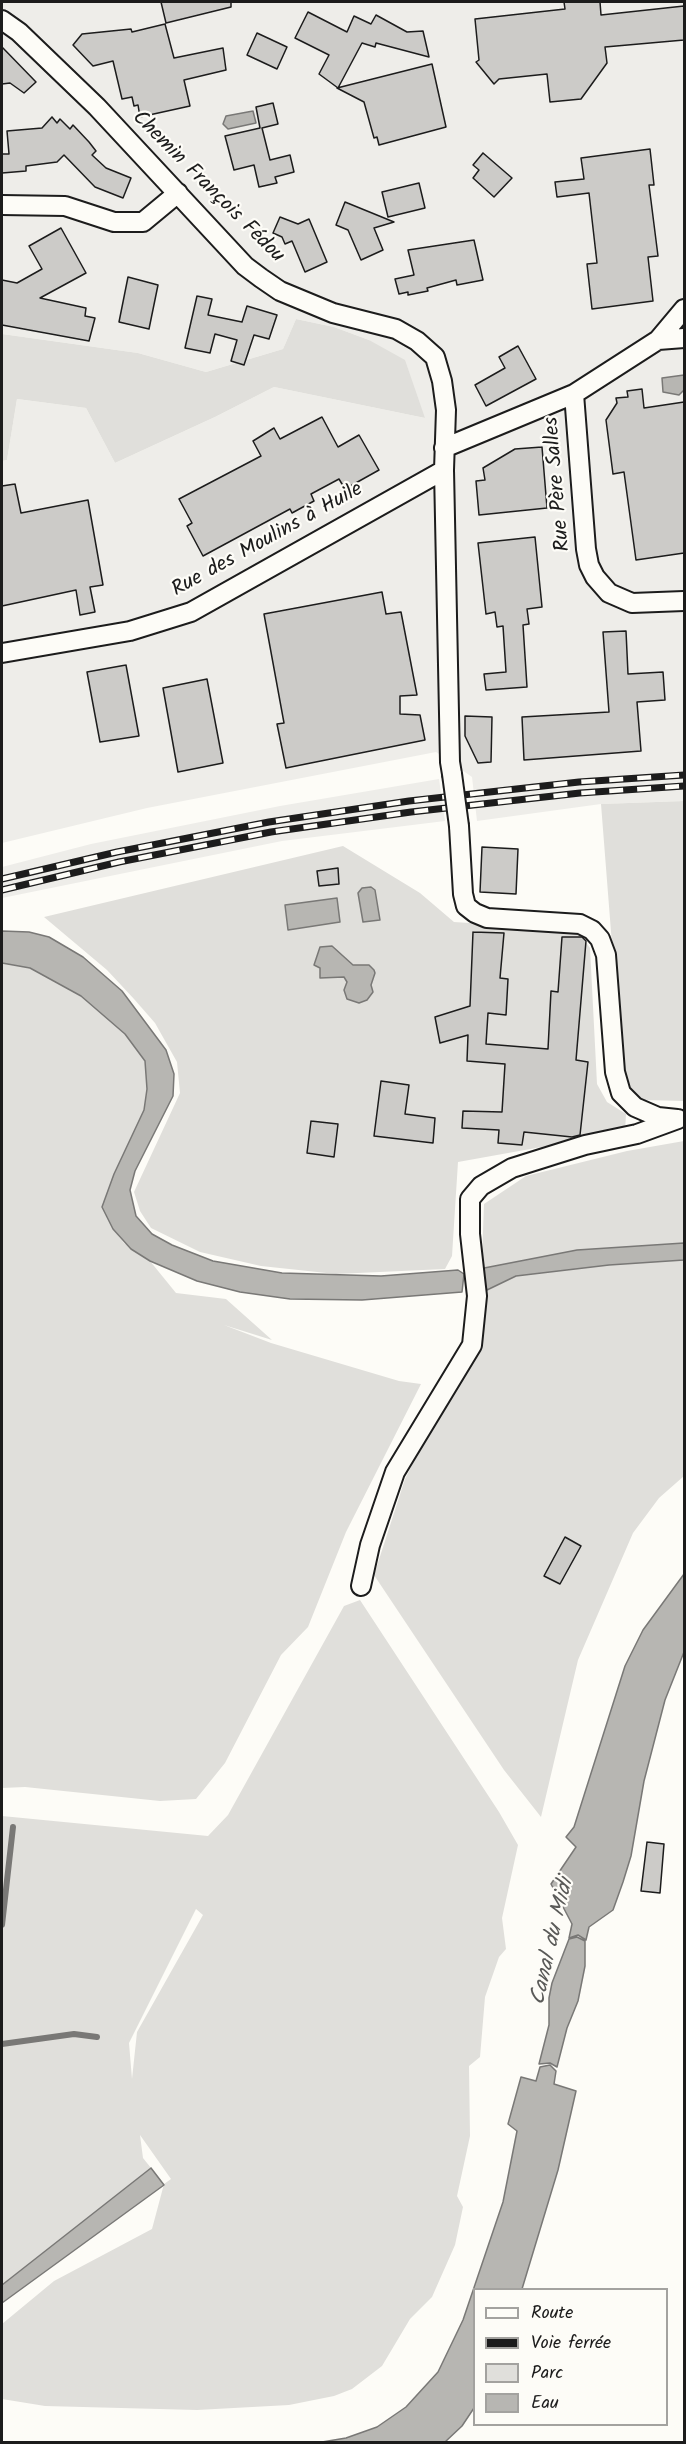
<!DOCTYPE html>
<meta charset="utf-8">
<style>
body{margin:0}
#map{position:relative;width:686px;height:2444px;overflow:hidden;background:#fdfcf7;font-family:Kalam,sans-serif}
canvas{display:block}
.frame{position:absolute;inset:0;border:3px solid #1c1c1c;pointer-events:none}
.legend{position:absolute;left:473px;top:2288px;width:195px;height:138px;box-sizing:border-box;background:#fdfcf7;border:2px solid #a3a29f;margin:0;padding:8px 10px;list-style:none;font-size:18px;color:#1c1c1c}
.legend li{display:flex;align-items:center;gap:12px;height:30px}
.legend b{width:30px;border:2px solid #a3a29f}
</style>
<div id="map">
<canvas width="686" height="2444"></canvas>
<div class="frame"></div>
<ul class="legend">
<li><b style="height:8px;background:#fdfcf7"></b>Route</li>
<li><b style="height:8px;background:#1c1c1c"></b>Voie ferrée</li>
<li><b style="height:16px;background:#e0dfdb"></b>Parc</li>
<li><b style="height:16px;background:#b7b6b2"></b>Eau</li>
</ul>
</div>
<script>
const c = document.querySelector('canvas').getContext('2d');
c.lineJoin = 'round';
function fillPath(path, color) {
  c.fillStyle = color;
  c.fill(path, 'evenodd');
}
function shape(rows) {
  const path = new Path2D();
  for (const r of rows) {
    path.moveTo(r[0], r[1]);
    for (let i = 2; i < r.length; i += 2) path.lineTo(r[i], r[i + 1]);
  }
  return path;
}
function strokePath(path, color, width, dash) {
  c.strokeStyle = color;
  c.lineWidth = width;
  c.lineCap = dash ? 'butt' : 'round';
  c.setLineDash(dash || []);
  c.stroke(path);
}
function write(font, color, halo, rows, align = 'center') {
  c.font = font + ' Kalam,sans-serif';
  c.lineWidth = 4.5;
  c.setLineDash([]);
  c.textBaseline = 'middle';
  c.strokeStyle = halo;
  c.fillStyle = color;
  for (const [text, x, y, turn = 0] of rows) {
    c.save();
    c.translate(x, y);
    c.rotate((+turn || 0) * Math.PI / 180);
    c.textAlign = isNaN(turn) ? turn : align;
    if (halo) c.strokeText(text, 0, 0);
    c.fillText(text, 0, 0);
    c.restore();
  }
}
fillPath(shape([
 [2,2,684,2,684,801,601,804,477,821,472,777,436,752,147,808,2,843,2,461,7,460,17,399,86,408,115,463,215,417,274,387,425,418,369,340,334,327,296,319,283,349,206,372,138,353,2,334],
 [439,779,445,821,282,841,2,898,2,867,91,844,280,806]
]), '#eeede9');
fillPath(shape([
 [296,319,334,327,369,340,405,360,425,418,274,387,215,417,115,463,86,408,17,399,7,460,2,461,2,334,138,353,206,372,283,349],
 [684,801,684,1101,644,1100,630,1090,622,1072,601,804],
 [343,846,420,893,454,922,577,930,590,948,597,1084,607,1102,626,1114,625,1132,458,1162,452,1256,445,1269,336,1274,261,1266,200,1252,151,1228,140,1211,134,1192,180,1093,177,1062,155,1023,134,999,107,970,44,917],
 [2,963,30,968,81,996,125,1034,145,1061,147,1089,144,1110,114,1174,102,1207,113,1229,124,1243,150,1261,176,1293,226,1299,272,1340,224,1325,271,1343,399,1381,421,1384,346,1532,308,1627,281,1655,225,1763,196,1799,160,1801,25,1787,2,1788],
 [684,1141,684,1476,659,1498,633,1533,578,1660,541,1817,504,1770,374,1575,405,1479,426,1437,476,1358,485,1314,482,1259,484,1204,526,1176,627,1151],
 [360,1600,499,1812,518,1845,502,1918,506,1949,499,1957,485,1997,480,2057,469,2066,470,2136,457,2196,463,2207,455,2245,432,2297,410,2319,382,2366,352,2389,334,2396,289,2405,197,2410,45,2406,2,2399,2,2324,54,2281,152,2229,164,2184,171,2179,140,2135,143,2158,151,2168,2,2285,2,1816,208,1836,228,1815,344,1606],
 [196,1909,203,1915,137,2032,132,2079,129,2043]
]), '#e0dfdb');
const water = shape([
 [253,111,256,123,228,129,223,124,226,116,253,111],
 [684,375,684,390,679,395,663,392,662,378,684,375],
 [371,887,375,890,380,920,363,922,358,893,362,888,371,887],
 [337,898,340,922,288,930,285,905,337,898],
 [2,931,29,932,49,937,83,957,122,991,166,1050,174,1074,173,1096,135,1171,130,1190,136,1216,152,1234,172,1245,213,1261,282,1273,381,1276,458,1270,464,1274,462,1292,362,1300,290,1299,240,1292,197,1281,150,1261,131,1249,113,1229,102,1207,114,1174,144,1110,147,1089,145,1061,125,1034,81,996,30,968,2,963,2,931],
 [332,946,353,965,369,965,374,970,375,973,371,985,373,992,367,1000,359,1003,347,999,344,990,347,982,344,977,320,978,320,968,314,965,320,947,332,946],
 [684,1243,684,1260,609,1265,516,1276,487,1290,479,1269,577,1250,684,1243],
 [684,1574,684,1652,665,1700,644,1781,631,1856,623,1882,613,1910,589,1927,586,1940,578,1935,569,1938,572,1924,551,1884,576,1847,566,1837,574,1827,625,1666,643,1630,684,1574],
 [577,1937,585,1941,585,1966,578,2001,567,2028,557,2067,550,2063,539,2064,549,2025,549,1998,552,1983,569,1939,577,1937],
 [550,2065,556,2071,554,2084,576,2091,558,2170,522,2289,474,2290,474,2408,462,2426,445,2442,322,2442,346,2438,377,2427,406,2407,438,2372,463,2320,503,2202,517,2131,508,2124,521,2077,536,2081,540,2067,550,2065],
 [151,2168,164,2185,2,2303,2,2285,151,2168]
]);
fillPath(water, '#b7b6b2');
strokePath(water, '#797876', 1.5);
strokePath(shape([
 [2,1925,13,1827],
 [2,2044,74,2034,97,2037]
]), '#797876', 6);
const building = shape([
 [161,2,231,2,231,7,166,23,161,2],
 [564,2,600,2,601,15,684,6,684,40,605,47,607,63,581,99,550,102,547,74,499,79,494,84,476,62,479,60,475,19,565,9,564,2],
 [308,12,347,32,354,16,371,24,376,15,407,32,423,31,429,57,376,43,375,47,362,43,338,88,319,74,329,55,295,38,308,12],
 [165,24,174,58,223,48,226,70,184,80,190,106,140,117,138,105,134,106,132,97,122,99,113,61,93,66,73,45,82,34,131,29,132,32,165,24],
 [257,33,287,47,277,69,247,55,257,33],
 [2,47,36,82,24,93,10,83,2,84,2,47],
 [432,64,446,127,379,145,377,137,374,138,364,102,337,88,432,64],
 [273,103,278,124,262,128,270,160,290,155,294,172,275,177,277,183,259,187,254,165,234,170,225,136,260,128,256,107,273,103],
 [52,117,57,123,60,119,70,129,73,125,89,142,96,151,92,155,106,168,131,178,123,198,95,187,64,155,57,162,26,166,26,171,2,173,2,154,9,154,7,131,42,128,52,117],
 [650,149,654,185,649,185,658,256,648,257,653,301,592,309,587,264,597,263,589,193,557,197,555,182,584,179,581,158,650,149],
 [483,153,512,178,494,197,473,178,479,170,473,165,483,153],
 [419,183,425,208,388,217,382,192,419,183],
 [345,202,394,222,374,228,383,250,361,260,348,230,336,225,345,202],
 [280,217,298,224,309,219,327,262,305,272,292,241,285,244,282,237,273,233,280,217],
 [61,228,86,273,40,298,86,308,85,316,95,318,89,341,2,325,2,280,17,283,42,269,29,246,61,228],
 [474,240,483,280,457,285,456,280,427,288,428,291,408,295,408,292,399,294,395,279,414,275,408,250,474,240],
 [128,277,158,285,149,329,119,322,128,277],
 [197,296,212,299,208,315,242,322,247,306,277,315,269,339,254,335,244,365,231,361,237,340,215,334,210,353,185,348,197,296],
 [518,346,536,379,486,406,475,385,505,368,499,357,518,346],
 [642,389,644,408,684,402,684,553,636,560,624,472,613,474,606,420,617,403,616,398,628,397,627,391,642,389],
 [322,417,338,447,359,435,379,470,345,489,339,479,311,494,314,501,292,513,290,509,203,556,187,526,192,523,179,499,261,456,253,441,274,428,280,439,322,417],
 [542,447,547,508,479,515,476,481,485,480,483,468,515,449,542,447],
 [15,484,21,513,88,500,103,585,90,587,95,612,80,615,76,590,2,606,2,486,15,484],
 [535,537,542,607,527,609,529,624,523,625,527,687,486,690,484,674,506,672,503,626,497,627,495,612,486,614,478,543,535,537],
 [382,592,386,614,401,612,417,695,400,696,400,714,420,715,425,740,286,768,277,724,284,723,264,614,382,592],
 [626,631,628,674,663,672,665,700,637,702,641,751,524,760,522,717,609,712,603,632,626,631],
 [126,665,139,736,100,742,87,672,126,665],
 [207,679,223,763,178,772,163,688,207,679],
 [465,716,492,717,491,762,478,763,465,736,465,716],
 [482,847,518,849,516,894,480,892,482,847],
 [338,868,339,884,319,886,317,871,338,868],
 [473,932,504,933,500,978,508,979,506,1015,488,1013,486,1044,548,1049,551,991,558,992,562,937,582,937,586,941,576,1060,588,1062,580,1135,572,1137,524,1132,522,1145,498,1143,499,1130,462,1128,463,1111,502,1112,505,1064,467,1061,468,1035,440,1043,435,1017,470,1006,473,932],
 [381,1081,409,1085,405,1114,435,1118,433,1143,374,1136,381,1081],
 [311,1121,338,1124,334,1157,307,1153,311,1121],
 [565,1537,581,1546,560,1584,544,1576,565,1537],
 [647,1842,664,1844,660,1893,641,1891,647,1842]
]);
fillPath(building, '#cccbc8');
strokePath(building, '#1c1c1c', 1.5);
const minor = shape([
 [2,20,19,32,97,107,245,266,261,278,280,291,333,313,396,329,417,341,435,357,442,381,446,410,444,470,450,762,452,774],
 [2,205,65,206,114,222,143,222,178,193],
 [658,340,684,338],
 [574,394,586,549,589,565,595,577,609,593,632,603,684,601],
 [444,448,574,394,658,340,684,309],
 [2,653,130,631,191,612,444,470],
 [459,826,463,894,466,906,475,913,487,918,580,924,592,930,600,939,606,955,615,1072,621,1093,635,1107,658,1117,677,1119],
 [361,1586,370,1545,395,1472,472,1345,477,1296,470,1234,470,1199,481,1186,512,1168,585,1145,637,1134,678,1119]
]);
strokePath(minor, '#1c1c1c', 22);
strokePath(minor, '#fdfcf7', 18);
const rail = shape([
 [2,879,117,852,269,822,409,801,579,782,684,775],
 [2,890,119,862,271,832,411,812,580,793,684,786]
]);
strokePath(rail, '#1c1c1c', 7);
strokePath(rail, '#fdfcf7', 4.5, [14]);
const minorBridge = shape([
 [452,774,459,826]
]);
strokePath(minorBridge, '#1c1c1c', 22, []);
strokePath(minorBridge, '#fdfcf7', 18);
write('21px', '#1c1c1c', '#fdfcf7', [
 ["Chemin François Fédou",207,188,45],
 ["Rue Père Salles",559,484,-95],
 ["Rue des Moulins à Huile",268,541,-29]
]);
write('italic 22px', '#5a5a58', '#fdfcf7', [
 ["Canal du Midi",554,1942,-77]
]);
</script>
